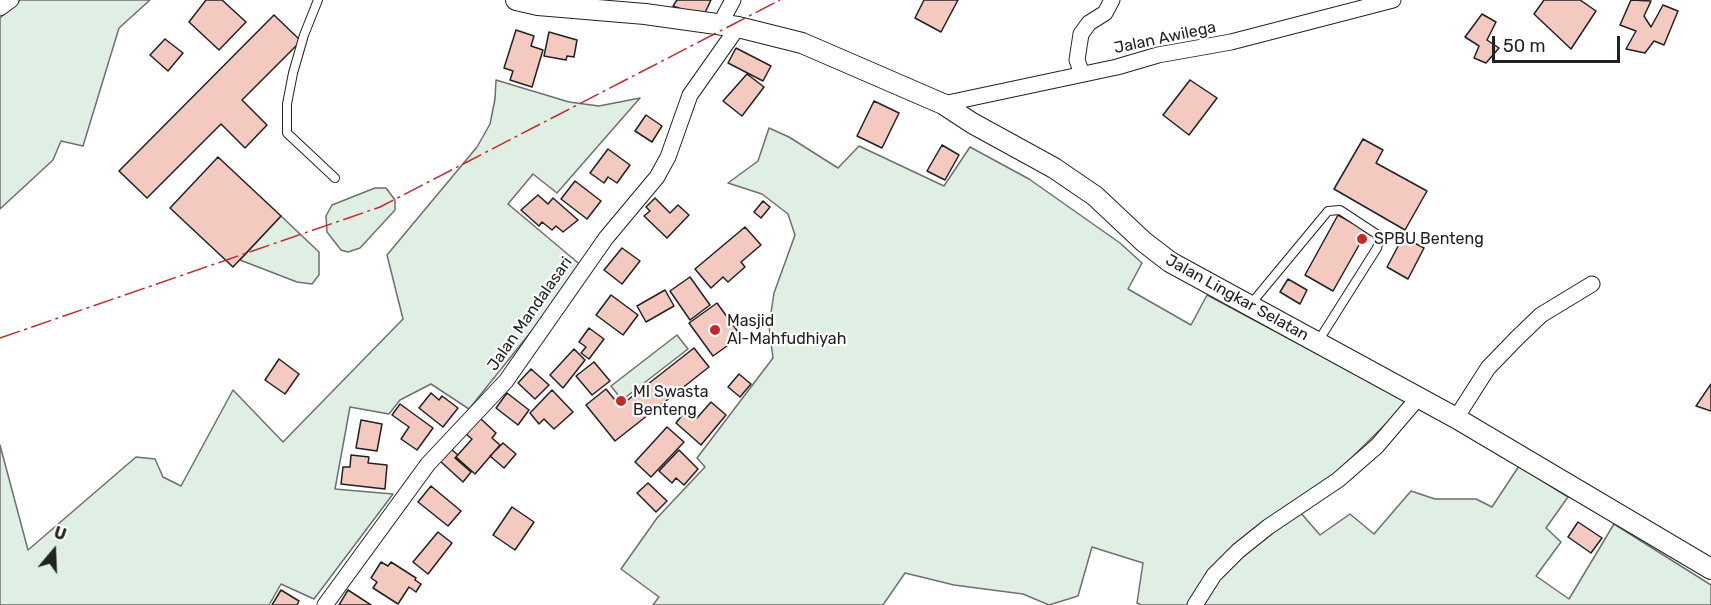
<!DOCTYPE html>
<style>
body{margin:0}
#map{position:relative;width:1711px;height:605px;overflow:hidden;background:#fff;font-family:Rubik,sans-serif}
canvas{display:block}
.north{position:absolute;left:24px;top:521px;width:60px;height:60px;-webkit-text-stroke:4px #fff;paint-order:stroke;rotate:19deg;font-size:16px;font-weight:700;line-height:24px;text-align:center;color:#222}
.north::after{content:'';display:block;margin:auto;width:21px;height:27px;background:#222;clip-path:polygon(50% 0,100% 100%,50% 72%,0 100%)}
.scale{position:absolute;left:1492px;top:36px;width:128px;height:27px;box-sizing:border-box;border:3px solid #222;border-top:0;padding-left:8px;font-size:18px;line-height:21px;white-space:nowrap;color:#222;-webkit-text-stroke:4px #fff;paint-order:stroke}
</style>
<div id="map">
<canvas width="1711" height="605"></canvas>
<div class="north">U</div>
<div class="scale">50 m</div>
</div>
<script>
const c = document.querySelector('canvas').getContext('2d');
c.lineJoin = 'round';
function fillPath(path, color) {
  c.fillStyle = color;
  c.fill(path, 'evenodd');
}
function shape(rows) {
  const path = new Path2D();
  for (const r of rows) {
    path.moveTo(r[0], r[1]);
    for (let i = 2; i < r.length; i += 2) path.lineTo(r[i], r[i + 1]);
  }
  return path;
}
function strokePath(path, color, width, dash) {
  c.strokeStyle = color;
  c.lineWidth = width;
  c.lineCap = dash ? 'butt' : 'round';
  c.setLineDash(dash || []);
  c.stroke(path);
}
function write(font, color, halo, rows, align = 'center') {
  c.font = font + ' Rubik,sans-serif';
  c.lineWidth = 4.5;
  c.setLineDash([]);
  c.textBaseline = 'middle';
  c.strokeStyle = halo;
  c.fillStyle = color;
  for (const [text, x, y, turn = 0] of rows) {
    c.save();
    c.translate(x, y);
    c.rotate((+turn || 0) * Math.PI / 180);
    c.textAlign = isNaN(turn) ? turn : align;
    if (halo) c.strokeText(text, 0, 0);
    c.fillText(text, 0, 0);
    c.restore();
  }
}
const green = shape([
 [20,0,150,0,119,28,83,146,61,141,53,160,0,209,0,18,20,0],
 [496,80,569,102,599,106,640,98,557,193,533,174,508,204,583,267,469,409,431,384,400,400,389,414,350,407,335,489,393,494,314,599,281,584,269,605,0,605,0,445,28,550,136,457,155,459,163,477,181,486,233,390,283,442,403,319,387,255,477,147,490,124,495,99,496,80],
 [769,128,789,137,838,168,859,146,944,186,970,147,1029,179,1120,243,1142,263,1128,289,1191,325,1207,295,1408,402,1330,479,1293,504,1320,535,1350,514,1374,534,1411,491,1435,499,1476,499,1492,507,1519,466,1568,497,1546,528,1561,542,1536,576,1569,599,1614,524,1711,585,1711,605,1141,605,1137,603,1143,563,1092,547,1078,596,1049,605,1023,594,954,585,905,573,883,605,653,605,659,597,621,569,657,518,705,467,697,458,773,358,769,326,774,293,795,235,788,214,762,194,728,183,758,161,769,128],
 [375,188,386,188,395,200,395,210,360,248,348,252,341,250,327,232,326,216,332,205,375,188],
 [281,216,319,252,319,275,312,284,297,282,240,260,281,216],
 [677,335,688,349,622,400,611,386,677,335]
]);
fillPath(green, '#e0efe3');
strokePath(green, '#6f6f6f', 1.5);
const building = shape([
 [206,0,222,0,246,22,219,50,189,22,206,0],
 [677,0,711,0,703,17,673,6,677,0],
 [924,0,958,0,941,32,915,18,924,0],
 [1544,0,1580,0,1596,11,1571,49,1534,14,1544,0],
 [1631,0,1651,1,1644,16,1651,27,1663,5,1678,11,1664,45,1654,41,1645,53,1626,49,1636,31,1620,25,1631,0],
 [1482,14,1496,22,1487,40,1499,48,1486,63,1474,58,1479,46,1465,37,1482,14],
 [274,15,301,41,242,100,267,125,245,148,221,124,147,198,119,171,274,15],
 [516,30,534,36,531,46,543,50,532,87,510,80,513,71,504,68,516,30],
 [549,32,577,40,574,57,567,56,566,60,544,56,549,32],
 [165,39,183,53,168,71,150,55,165,39],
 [736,48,771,66,763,81,728,63,736,48],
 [747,74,764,87,742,116,723,101,747,74],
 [1190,80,1217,98,1189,135,1163,115,1190,80],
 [874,101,899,113,882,148,857,136,874,101],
 [646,115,662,126,652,142,635,131,646,115],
 [1363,139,1383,150,1376,163,1427,191,1405,230,1334,189,1363,139],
 [942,145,959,155,945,180,927,171,942,145],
 [608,149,630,165,617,183,608,177,604,183,590,173,608,149],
 [218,157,281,216,233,267,170,208,218,157],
 [575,181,601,201,587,219,561,199,575,181],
 [538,195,548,204,553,198,578,220,563,232,556,226,552,230,542,222,539,226,521,210,538,195],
 [655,198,670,213,678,205,689,215,667,238,644,216,650,211,646,207,655,198],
 [763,201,770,207,761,218,754,212,763,201],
 [1338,215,1367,231,1333,291,1305,275,1338,215],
 [745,227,761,245,741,262,745,267,728,282,723,277,711,288,695,269,745,227],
 [1403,237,1424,248,1408,279,1387,267,1403,237],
 [622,248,640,261,622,284,604,270,622,248],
 [690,277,710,305,690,320,670,291,690,277],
 [1288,279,1307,290,1300,304,1280,292,1288,279],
 [665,290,674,306,646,322,637,306,665,290],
 [611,295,638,315,623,335,596,315,611,295],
 [717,303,741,336,713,356,689,323,717,303],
 [589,328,604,339,589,359,581,353,586,347,579,342,589,328],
 [694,348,709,367,615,441,586,405,606,389,620,406,694,348],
 [574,349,585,360,563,388,550,375,574,349],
 [279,359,299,374,285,394,265,380,279,359],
 [594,362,610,381,592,395,576,376,594,362],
 [531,369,549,385,535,399,518,383,531,369],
 [739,374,751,384,740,397,728,387,739,374],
 [1711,384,1711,411,1696,406,1711,384],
 [552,390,573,412,554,429,544,419,539,424,530,413,552,390],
 [431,393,439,400,442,396,458,408,443,427,419,408,431,393],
 [507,393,529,410,518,425,496,408,507,393],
 [711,402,726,415,701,445,676,423,687,409,697,418,711,402],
 [400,404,433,428,417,450,401,439,409,427,392,415,400,404],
 [480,418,496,433,492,438,500,445,475,474,456,457,472,439,466,434,480,418],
 [361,420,382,424,377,451,356,448,361,420],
 [667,427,684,442,651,477,635,462,667,427],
 [503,443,516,454,504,468,490,456,503,443],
 [451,449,458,455,455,458,471,472,463,482,440,461,451,449],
 [679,450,698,469,684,485,676,478,672,483,659,471,679,450],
 [351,455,369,457,368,463,387,465,385,489,341,484,343,467,350,467,351,455],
 [648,483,667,501,656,512,637,493,648,483],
 [431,486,461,511,448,526,418,502,431,486],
 [512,507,534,522,515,550,493,535,512,507],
 [1578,522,1602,538,1591,553,1568,537,1578,522],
 [438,532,452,543,428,574,413,562,438,532],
 [381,562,388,566,391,562,416,578,415,580,421,584,416,592,409,587,398,604,373,588,377,582,371,578,381,562],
 [281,590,299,601,297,605,272,605,281,590],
 [348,590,371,605,339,605,348,590]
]);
fillPath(building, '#f3c9c0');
strokePath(building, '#222', 1.5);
const service = shape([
 [318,0,304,35,293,73,287,104,287,133,335,178],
 [1250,305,1328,211,1340,210,1378,235,1379,241,1377,248,1317,343]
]);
const minor = shape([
 [0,8,11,0],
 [720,24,733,0],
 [1082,74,1077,60,1081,34,1089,23,1105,13,1112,0],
 [943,104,1117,67,1158,55,1231,42,1393,0],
 [1456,418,1488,368,1517,338,1541,315,1592,284],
 [325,605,428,464,506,381,606,238,657,177,668,157,690,95,738,27],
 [1195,605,1214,575,1238,551,1268,527,1338,480,1377,446,1418,398]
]);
const tertiary = shape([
 [516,0,538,5,645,14,738,27,802,43,943,104,972,123,1054,168,1095,196,1144,242,1170,262,1456,418,1711,569]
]);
strokePath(service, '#222', 10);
strokePath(minor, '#222', 17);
strokePath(tertiary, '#222', 22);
strokePath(service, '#fff', 8);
strokePath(minor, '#fff', 15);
strokePath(tertiary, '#fff', 20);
strokePath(shape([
 [0,338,380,207,780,0]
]), '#c62828', 1.5, [21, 4.5, 3, 4.5]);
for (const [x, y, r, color] of [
 [1362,239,6,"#c62828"],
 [715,330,6,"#c62828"],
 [621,401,6,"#c62828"]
]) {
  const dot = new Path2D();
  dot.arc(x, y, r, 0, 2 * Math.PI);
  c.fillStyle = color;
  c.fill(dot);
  strokePath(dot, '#fff', 2);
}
write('16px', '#222', '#fff', [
 ["Jalan Awilega",1165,38,-12],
 ["Jalan Lingkar Selatan",1237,298,29],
 ["Jalan Mandalasari",530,314,-55]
]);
write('16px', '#222', '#fff', [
 ["SPBU Benteng",1374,239],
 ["Masjid",727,321],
 ["Al-Mahfudhiyah",727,339],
 ["MI Swasta",633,392],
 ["Benteng",633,410]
], 'left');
</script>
